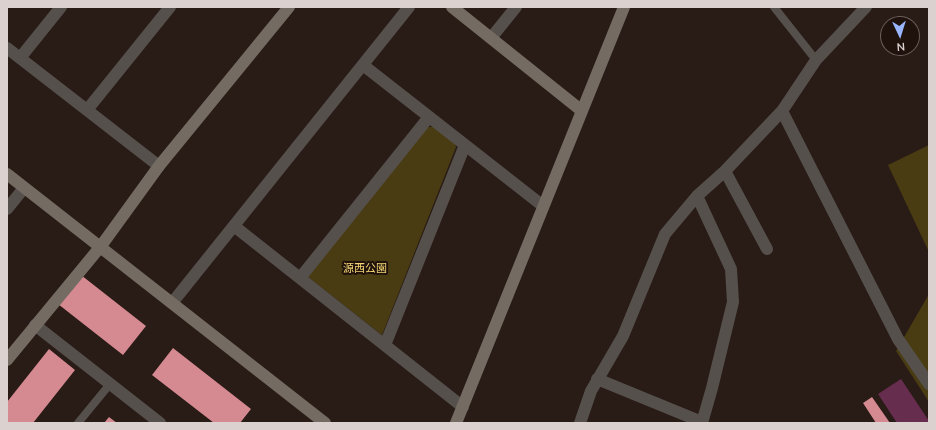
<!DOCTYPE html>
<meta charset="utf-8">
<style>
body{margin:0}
#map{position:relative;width:936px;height:430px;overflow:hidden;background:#291b16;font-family:Mulish,sans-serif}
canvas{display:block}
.frame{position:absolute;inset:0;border:8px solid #dbd1ce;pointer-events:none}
.north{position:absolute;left:880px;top:16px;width:40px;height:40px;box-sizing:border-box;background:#1f120d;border:1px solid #6a5e5a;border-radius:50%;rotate:176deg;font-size:11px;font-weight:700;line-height:16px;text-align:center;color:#dbd1ce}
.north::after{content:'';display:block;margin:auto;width:14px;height:18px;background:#99b5fd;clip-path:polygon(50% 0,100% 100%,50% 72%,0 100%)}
</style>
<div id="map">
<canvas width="936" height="430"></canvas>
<div class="frame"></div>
<div class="north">N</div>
</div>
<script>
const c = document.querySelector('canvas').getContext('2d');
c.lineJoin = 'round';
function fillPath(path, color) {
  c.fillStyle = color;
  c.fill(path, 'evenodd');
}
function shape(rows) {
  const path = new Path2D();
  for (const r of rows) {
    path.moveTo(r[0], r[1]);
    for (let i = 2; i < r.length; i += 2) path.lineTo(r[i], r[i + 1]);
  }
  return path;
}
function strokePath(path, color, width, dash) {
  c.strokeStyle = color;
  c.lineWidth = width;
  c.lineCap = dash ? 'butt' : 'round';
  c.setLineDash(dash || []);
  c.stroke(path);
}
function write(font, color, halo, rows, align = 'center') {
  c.font = font + ' Mulish,"Noto Sans JP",sans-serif';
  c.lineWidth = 4;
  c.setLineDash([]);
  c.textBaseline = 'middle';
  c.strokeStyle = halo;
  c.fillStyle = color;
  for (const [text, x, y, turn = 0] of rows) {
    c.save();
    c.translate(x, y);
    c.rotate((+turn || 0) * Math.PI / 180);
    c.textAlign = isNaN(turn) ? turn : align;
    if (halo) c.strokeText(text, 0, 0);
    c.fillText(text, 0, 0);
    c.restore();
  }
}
fillPath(shape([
 [435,126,454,139,456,147,382,335,308,277,425,128],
 [929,145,929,252,888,165],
 [929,294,929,402,896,351]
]), '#493c12');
fillPath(shape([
 [901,379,929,421,929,423,897,423,878,394]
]), '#672d4f');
fillPath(shape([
 [81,275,146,326,123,355,58,304],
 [173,348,251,409,240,423,214,423,152,375],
 [49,349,75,370,33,423,7,423,7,402],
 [872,397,890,423,876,423,863,403],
 [109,417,117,423,104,423]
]), '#d58990');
strokePath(shape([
 [774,7,816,60],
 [78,423,110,384]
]), '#55504b', 8);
strokePath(shape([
 [491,38,516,7],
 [7,48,159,166],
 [20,58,61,7],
 [363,65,543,206],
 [87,110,170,7],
 [782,111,898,339,929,384],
 [725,171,767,249],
 [697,196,731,269,733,302,712,388,702,423],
 [7,209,24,188],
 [234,226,463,407],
 [300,278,429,117],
 [172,303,409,7],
 [35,325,160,423],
 [385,345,465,145],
 [597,379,702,422],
 [580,423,591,391,623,336,665,234,697,196,725,171,782,111,816,60,866,7]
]), '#55504b', 12);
strokePath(shape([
 [452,7,582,111],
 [7,174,325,423],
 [7,360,101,246,159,166,289,7],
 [456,423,624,7]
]), '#746b63', 12);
write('11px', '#f3d472', '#1f120d', [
 ["源西公園",365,269]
]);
</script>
